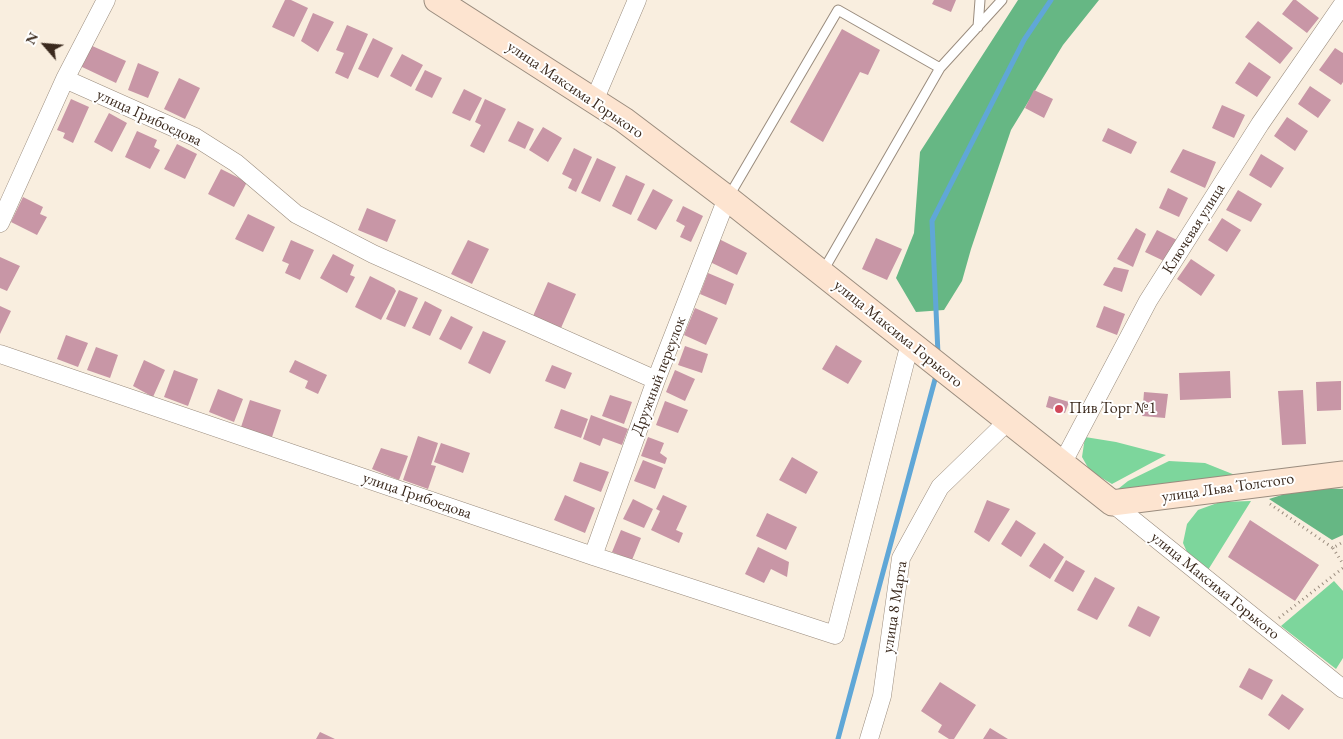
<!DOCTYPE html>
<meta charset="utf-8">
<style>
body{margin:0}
#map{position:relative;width:1343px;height:739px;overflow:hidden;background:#f9eedf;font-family:"EB Garamond",serif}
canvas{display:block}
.north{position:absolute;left:20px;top:20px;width:50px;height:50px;-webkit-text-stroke:4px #fff;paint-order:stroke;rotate:297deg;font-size:14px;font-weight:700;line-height:20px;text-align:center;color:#3b2a1e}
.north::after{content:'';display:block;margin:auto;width:18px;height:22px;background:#3b2a1e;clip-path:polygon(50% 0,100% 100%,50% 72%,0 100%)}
</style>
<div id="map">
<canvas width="1343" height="739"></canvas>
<div class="north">N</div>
</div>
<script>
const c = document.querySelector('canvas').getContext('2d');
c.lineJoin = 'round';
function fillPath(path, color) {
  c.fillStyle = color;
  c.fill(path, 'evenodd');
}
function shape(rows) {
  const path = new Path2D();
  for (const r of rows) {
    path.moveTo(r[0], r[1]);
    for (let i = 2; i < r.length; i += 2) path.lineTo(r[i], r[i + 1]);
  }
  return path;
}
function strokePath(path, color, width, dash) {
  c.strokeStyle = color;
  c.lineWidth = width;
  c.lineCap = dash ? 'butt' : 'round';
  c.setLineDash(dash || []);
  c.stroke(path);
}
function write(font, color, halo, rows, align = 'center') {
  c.font = font + ' "EB Garamond",serif';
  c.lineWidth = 4;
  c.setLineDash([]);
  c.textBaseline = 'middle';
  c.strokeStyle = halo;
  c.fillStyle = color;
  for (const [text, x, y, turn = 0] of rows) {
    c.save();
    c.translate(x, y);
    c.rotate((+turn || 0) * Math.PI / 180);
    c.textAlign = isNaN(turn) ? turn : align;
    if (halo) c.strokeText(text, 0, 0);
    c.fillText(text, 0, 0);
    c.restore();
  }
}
fillPath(shape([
 [1085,437,1116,442,1166,455,1112,484,1090,471,1082,457],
 [1169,461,1205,463,1235,475,1115,496,1118,489,1128,481],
 [1251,501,1208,570,1190,559,1183,543,1187,524,1198,510,1220,502],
 [1334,581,1343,591,1343,658,1336,669,1281,626]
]), '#7dd69c');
fillPath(shape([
 [1018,0,1099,0,1063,45,1011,130,971,249,962,281,944,310,916,312,896,278,914,233,920,152],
 [1307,487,1343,489,1343,535,1332,540,1269,499]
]), '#66b784');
strokePath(shape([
 [938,354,932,221,1024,40,1051,0],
 [838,739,937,372]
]), '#60a7d7', 5);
fillPath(shape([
 [285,0,291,0,308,8,294,37,272,27],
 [934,0,956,0,951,12,932,4],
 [1293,0,1296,0,1319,18,1307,33,1282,14],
 [313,13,334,22,318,52,301,41],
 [1258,21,1293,48,1280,64,1245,37],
 [347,25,368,34,348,79,335,73,344,53,336,50],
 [842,29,880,50,868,75,860,72,823,142,790,122],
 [373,38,393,48,378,78,358,69],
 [90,45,126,61,116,83,80,66],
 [1335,48,1343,53,1343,82,1341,85,1319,70],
 [402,54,423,65,411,87,390,76],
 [1249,62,1271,77,1257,97,1235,83],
 [138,63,159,72,148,98,128,90],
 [425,70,442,78,432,98,415,90],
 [179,78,200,88,185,119,164,109],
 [1310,86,1331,100,1318,118,1298,104],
 [464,89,482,98,470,121,452,113],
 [1034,90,1053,99,1044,118,1025,108],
 [71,99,89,107,73,143,63,138,65,133,57,130],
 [485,99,506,109,484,153,470,146,481,125,475,122],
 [1222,105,1245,115,1234,138,1212,128],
 [109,113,127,123,112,152,94,142],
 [1287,117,1308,131,1295,151,1274,136],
 [518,121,534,129,525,149,508,141],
 [543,127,562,138,548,162,529,150],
 [1108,128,1137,142,1131,154,1102,141],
 [137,131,157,140,154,147,160,150,150,169,125,157],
 [177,144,197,154,185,179,164,169],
 [574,148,592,157,576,192,568,188,572,179,562,174],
 [1183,149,1216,162,1205,188,1170,172],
 [1261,154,1284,168,1271,188,1249,175],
 [597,158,616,167,600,202,581,193],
 [221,169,247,182,234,207,208,194],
 [626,175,645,184,631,215,612,206],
 [1168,188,1188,198,1179,217,1159,208],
 [653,189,673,200,656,230,637,220],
 [1238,190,1262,204,1251,222,1226,210],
 [23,197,43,207,40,214,47,217,37,235,11,222],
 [683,206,703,216,691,242,680,237,685,226,676,221],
 [367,208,396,220,387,242,358,230],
 [248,214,275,227,263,252,235,239],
 [1222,218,1241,230,1227,252,1208,240],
 [1136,228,1146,234,1133,267,1117,259],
 [1157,230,1177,240,1166,262,1145,252],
 [876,238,902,249,887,280,862,269],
 [719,239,747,253,737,275,708,261],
 [291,240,314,250,300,280,285,273,289,264,282,261],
 [468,240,489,249,472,284,451,274],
 [333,254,354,265,350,275,355,277,347,293,320,278],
 [0,257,20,266,7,291,0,288],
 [1191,259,1215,275,1201,296,1177,279],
 [1114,267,1129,270,1122,292,1103,285],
 [708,273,734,284,726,305,700,294],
 [370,276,394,288,396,291,381,320,355,307],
 [548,282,576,294,561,328,533,316],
 [399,290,418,298,405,327,386,319],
 [425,301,442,310,430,336,412,328],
 [0,306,11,311,0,334],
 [1104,306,1125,314,1117,335,1096,327],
 [695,308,718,318,706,345,684,335],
 [451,316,473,327,461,350,439,339],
 [483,331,506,341,490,374,468,363],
 [66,335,88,343,78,367,57,359],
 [836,345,862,361,848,384,822,369],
 [685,346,708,354,702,373,678,365],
 [96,347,118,355,110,378,87,370],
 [144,360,165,370,153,397,133,386],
 [295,360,327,375,318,394,305,388,308,381,289,372],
 [552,365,572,373,565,389,545,381],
 [174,370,198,379,188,406,164,397],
 [675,370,695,379,685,401,666,392],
 [1230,371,1231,398,1180,400,1179,373],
 [1341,381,1341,410,1317,411,1316,382],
 [218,389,243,399,234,422,209,412],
 [1303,390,1306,444,1282,445,1278,391],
 [1144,392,1168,394,1165,418,1142,416],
 [610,395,632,402,624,424,602,416],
 [1049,396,1069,402,1065,413,1046,407],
 [250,400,281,410,272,437,241,427],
 [665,401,688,410,678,433,656,425],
 [561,409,588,419,581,438,554,428],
 [591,415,628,429,622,445,603,438,600,446,583,439],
 [418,436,438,443,431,465,436,466,428,489,403,480],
 [648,437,664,443,660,453,667,458,665,464,641,456],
 [441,443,470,453,463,473,434,462],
 [381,448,408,456,399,480,372,469],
 [792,457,818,472,806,494,779,480],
 [643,460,663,468,655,489,634,481],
 [580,462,609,472,601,492,573,481],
 [565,495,595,508,585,533,554,520],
 [663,495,687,506,676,530,683,533,679,543,651,530,660,511,656,509],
 [633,499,653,509,644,528,623,519],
 [987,500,1010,509,989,542,974,532],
 [767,513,797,527,786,550,756,536],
 [1016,520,1036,533,1021,557,1001,544],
 [1250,520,1319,565,1295,601,1228,557],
 [621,530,641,538,632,560,612,552],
 [1044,543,1064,557,1050,579,1029,566],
 [758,547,789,562,787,577,771,569,764,583,745,574],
 [1066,560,1085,571,1073,592,1054,581],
 [1095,577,1115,588,1097,620,1077,610],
 [1138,606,1160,617,1150,637,1128,626],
 [1249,668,1273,680,1262,700,1239,687],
 [940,682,976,705,954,739,949,739,938,732,942,725,921,711],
 [1282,694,1304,709,1289,730,1268,715],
 [990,728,1008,739,983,739],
 [320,732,335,739,316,739]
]), '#c896a6');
const lane = shape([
 [978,27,980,0],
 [940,68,1002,0],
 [729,196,838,10,940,68,823,271]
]);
const street = shape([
 [65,79,195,137,236,163,296,214,373,254,656,380],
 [594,101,637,0],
 [0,223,65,79,106,0],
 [0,354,593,556,835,635,910,343],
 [1062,464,1148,301,1260,124,1343,4],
 [1112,503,1343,689],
 [593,556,656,380,727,198],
 [869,739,882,696,901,558,940,487,1008,421]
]);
const secondary = shape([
 [437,0,624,120,727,198,1112,503,1343,474]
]);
strokePath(lane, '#9a8c7e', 11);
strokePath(street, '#9a8c7e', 19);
strokePath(secondary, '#9a8c7e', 27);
strokePath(shape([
 [1270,504,1333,548,1343,542],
 [1333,548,1343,564],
 [1279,618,1343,568]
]), '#9a8c7e', 3, [1, 4]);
strokePath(lane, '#fff', 9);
strokePath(street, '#fff', 18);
strokePath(secondary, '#fde4d0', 25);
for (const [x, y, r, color] of [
 [1059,409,5,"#d1495b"]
]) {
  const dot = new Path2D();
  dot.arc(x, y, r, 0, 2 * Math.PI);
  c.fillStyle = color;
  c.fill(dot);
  strokePath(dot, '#fff', 2);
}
write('16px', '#3b2a1e', '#fff', [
 ["улица Максима Горького",575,90,34],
 ["улица Грибоедова",149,118,25],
 ["Ключевая улица",1194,229,-58],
 ["улица Максима Горького",898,334,39],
 ["Дружный переулок",659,376,-69],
 ["улица Льва Толстого",1228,488,-8],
 ["улица Грибоедова",417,496,19],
 ["улица Максима Горького",1215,586,39],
 ["улица 8 Марта",895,607,-81]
]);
write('16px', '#3b2a1e', '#fff', [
 ["Пив Торг №1",1069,409]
], 'left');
</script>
